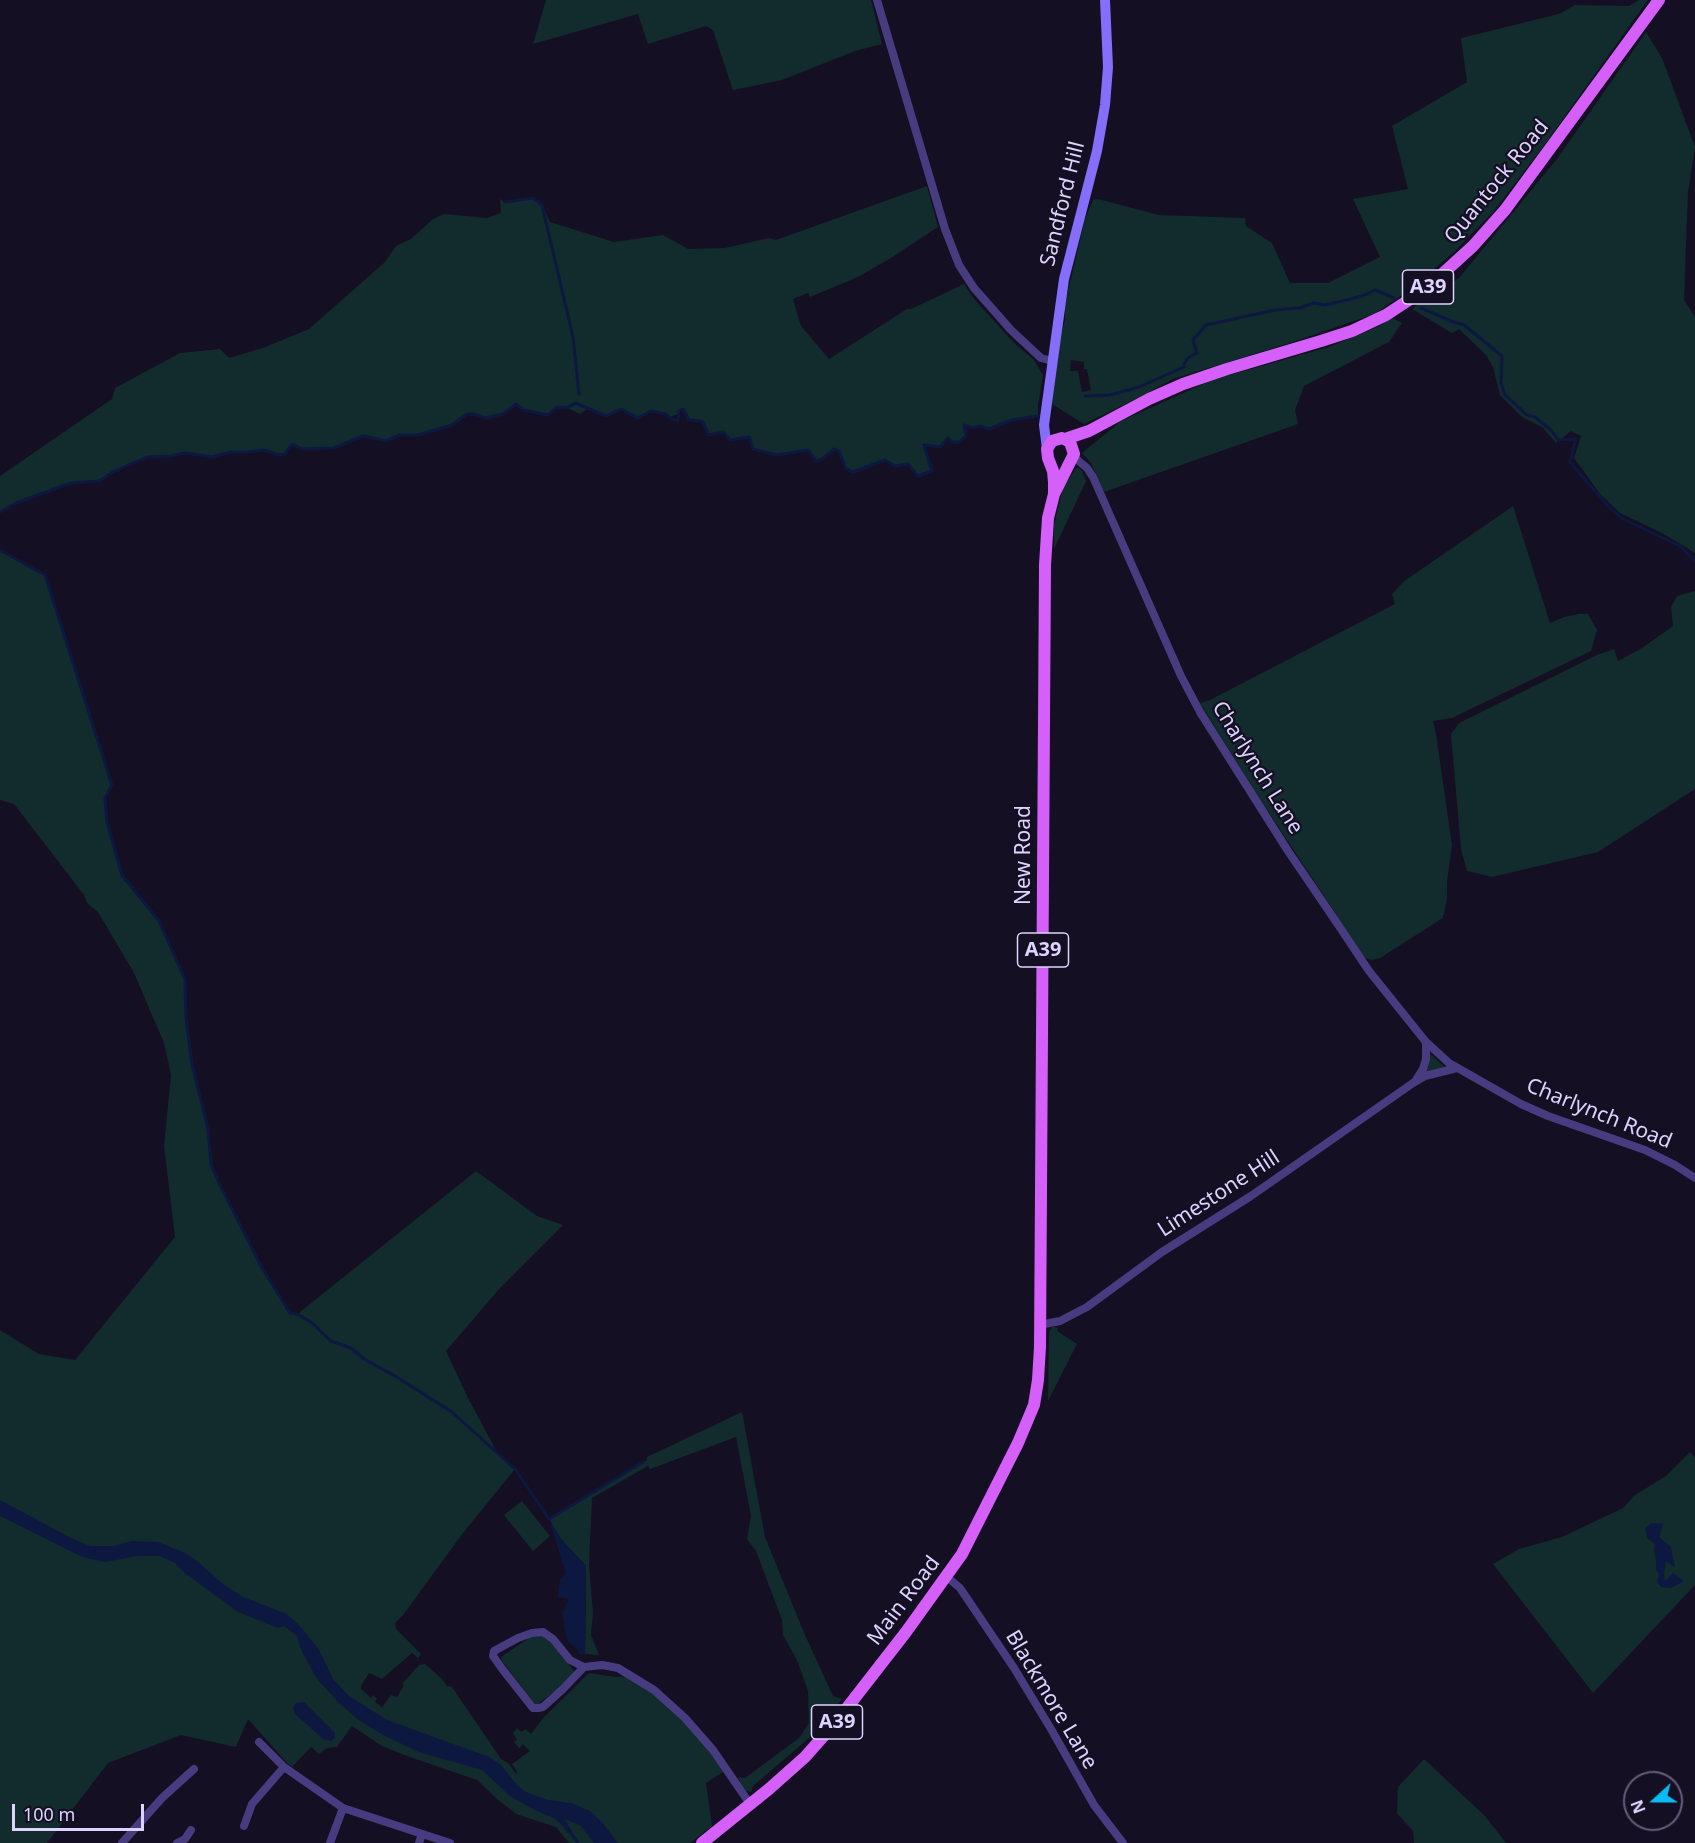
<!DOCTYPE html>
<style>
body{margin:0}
#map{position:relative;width:1695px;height:1843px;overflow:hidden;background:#150f23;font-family:"Noto Sans",sans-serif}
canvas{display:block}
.north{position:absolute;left:1623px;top:1771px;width:60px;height:60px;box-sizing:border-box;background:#150f23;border:2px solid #655d7a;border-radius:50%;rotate:249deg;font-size:16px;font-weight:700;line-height:24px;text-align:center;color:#ded3fd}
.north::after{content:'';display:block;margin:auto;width:21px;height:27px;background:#09bdf4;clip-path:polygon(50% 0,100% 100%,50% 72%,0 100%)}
.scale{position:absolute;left:12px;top:1804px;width:132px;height:27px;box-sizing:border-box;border:3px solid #ded3fd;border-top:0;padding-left:8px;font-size:18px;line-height:21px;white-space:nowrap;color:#ded3fd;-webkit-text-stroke:4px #150f23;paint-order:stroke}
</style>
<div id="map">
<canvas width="1695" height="1843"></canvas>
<div class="north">N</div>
<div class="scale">100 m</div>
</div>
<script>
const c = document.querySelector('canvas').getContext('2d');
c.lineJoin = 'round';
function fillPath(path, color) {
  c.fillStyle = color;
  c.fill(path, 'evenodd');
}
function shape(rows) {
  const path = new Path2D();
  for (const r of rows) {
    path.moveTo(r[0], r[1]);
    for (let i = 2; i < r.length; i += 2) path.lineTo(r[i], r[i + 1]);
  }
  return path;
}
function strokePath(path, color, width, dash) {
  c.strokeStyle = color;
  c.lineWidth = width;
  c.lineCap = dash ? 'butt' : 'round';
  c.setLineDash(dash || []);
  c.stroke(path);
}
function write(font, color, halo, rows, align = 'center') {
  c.font = font + ' "Noto Sans",sans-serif';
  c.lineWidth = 4.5;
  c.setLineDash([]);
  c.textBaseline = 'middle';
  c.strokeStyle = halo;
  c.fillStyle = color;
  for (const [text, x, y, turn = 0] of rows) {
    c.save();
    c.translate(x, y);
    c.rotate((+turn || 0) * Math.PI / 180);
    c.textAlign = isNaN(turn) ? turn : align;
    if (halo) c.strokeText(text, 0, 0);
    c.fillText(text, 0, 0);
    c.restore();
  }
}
fillPath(shape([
 [546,0,871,0,882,44,855,51,782,80,733,90,713,30,706,26,648,44,638,14,533,44],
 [1639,0,1648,0,1543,147,1493,212,1455,251,1411,289,1374,314,1296,341,1173,379,1138,398,1084,424,1052,404,1058,345,1065,320,1065,304,1085,219,1093,200,1098,199,1159,215,1245,218,1246,226,1272,243,1290,283,1328,283,1380,257,1353,199,1408,189,1392,126,1467,82,1461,38,1559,14,1575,5,1629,6],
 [1071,360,1084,362,1084,369,1087,369,1091,390,1082,392,1078,371,1070,371],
 [1646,32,1662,58,1695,147,1688,192,1684,300,1695,317,1695,553,1662,533,1620,513,1600,494,1574,458,1581,436,1571,431,1556,443,1542,427,1522,417,1500,395,1493,367,1486,355,1459,329,1452,333,1412,309,1429,296,1459,278,1557,159],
 [927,186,938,227,891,258,858,277,810,297,808,293,793,299,801,326,829,359,907,309,911,309,964,284,975,300,1013,342,1034,360,1043,375,1038,405,1038,416,1012,420,989,429,980,426,972,428,965,425,966,436,959,442,952,442,948,438,940,447,924,446,932,471,929,472,918,476,908,464,895,466,885,460,853,472,846,469,839,451,834,449,822,459,816,461,808,450,777,455,753,449,748,437,730,440,723,432,709,435,702,421,689,420,683,409,679,411,678,414,670,417,666,414,651,411,638,418,621,409,606,416,592,409,587,409,580,414,567,408,558,407,548,415,523,409,516,404,503,414,486,418,473,414,467,414,452,425,418,435,400,435,386,441,364,436,334,448,302,449,292,444,285,454,278,455,264,450,249,452,231,452,212,457,185,453,171,456,147,457,113,472,99,481,71,483,16,503,0,512,0,476,112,399,115,388,180,353,220,349,229,358,263,348,309,329,385,262,396,246,411,239,433,219,444,214,487,218,501,213,500,199,505,202,533,198,542,205,550,222,614,242,663,235,688,249,725,248,769,238,776,240],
 [1392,318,1402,323,1389,342,1304,386,1295,410,1298,424,1104,492,1091,463,1082,453,1121,421,1212,380,1329,347,1377,327],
 [1077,467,1082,471,1086,481,1054,549,1054,525,1063,487],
 [1513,506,1550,623,1564,617,1579,614,1588,614,1597,630,1591,651,1452,718,1433,721,1436,734,1452,845,1447,882,1447,898,1443,918,1380,958,1372,960,1365,958,1258,796,1200,703,1210,700,1395,604,1392,594,1403,582],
 [0,550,45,575,112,785,105,798,107,822,122,875,159,921,185,979,186,1018,192,1064,208,1129,211,1164,219,1183,261,1266,290,1313,297,1314,300,1312,476,1171,537,1216,563,1225,500,1288,446,1351,468,1398,497,1452,515,1469,463,1533,403,1615,395,1623,396,1629,421,1654,418,1658,412,1653,382,1679,369,1673,361,1686,361,1689,371,1698,373,1695,377,1699,375,1702,382,1707,391,1695,397,1697,404,1685,402,1684,419,1665,425,1664,442,1679,447,1686,452,1687,501,1759,508,1763,517,1775,516,1770,512,1764,530,1751,523,1744,519,1748,514,1742,517,1740,513,1733,517,1728,521,1732,526,1729,531,1734,544,1717,589,1673,616,1677,631,1676,655,1687,726,1770,706,1783,712,1826,690,1843,569,1843,556,1827,516,1814,497,1799,477,1780,407,1756,382,1746,352,1726,337,1747,327,1748,319,1754,311,1747,292,1767,287,1763,248,1719,236,1747,181,1735,108,1763,47,1843,0,1843,0,1330,39,1354,75,1360,175,1237,164,1146,171,1075,164,1043,134,973,98,912,87,903,84,895,14,804,0,800],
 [1695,591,1695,789,1598,852,1492,877,1467,871,1461,849,1451,734,1459,723,1597,655,1614,649,1618,661,1642,648,1673,626,1671,607,1677,596],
 [1429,1053,1445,1067,1426,1072],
 [1052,1327,1055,1327,1058,1328,1057,1331,1077,1344,1048,1401,1049,1333],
 [742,1412,765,1537,805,1635,833,1696,842,1699,809,1738,753,1786,751,1792,743,1790,738,1777,745,1778,799,1738,809,1723,808,1691,797,1660,783,1635,782,1620,756,1551,747,1539,751,1516,736,1437,650,1469,648,1466,592,1498,589,1565,593,1613,591,1635,599,1655,585,1654,586,1566,560,1538,549,1519,647,1460,647,1457],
 [1690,1452,1695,1457,1695,1585,1593,1693,1493,1564,1519,1549,1562,1537,1623,1508,1635,1495,1666,1476],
 [522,1501,550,1536,533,1551,504,1515],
 [540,1635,548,1639,575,1672,557,1690,536,1705,502,1661,501,1657,529,1638],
 [1424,1759,1485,1816,1506,1843,1414,1843,1413,1831,1397,1813,1398,1787]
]), '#122b2d');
fillPath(shape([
 [0,1500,69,1537,90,1546,113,1546,132,1541,158,1542,187,1554,197,1561,223,1584,243,1597,287,1614,301,1627,319,1650,333,1679,349,1696,387,1720,489,1757,500,1764,517,1785,526,1792,548,1800,571,1803,590,1811,602,1822,618,1843,594,1843,580,1825,564,1819,572,1831,567,1833,563,1826,554,1818,537,1811,510,1796,482,1770,419,1752,385,1736,357,1719,338,1702,317,1679,302,1652,297,1636,284,1626,278,1628,238,1612,186,1574,175,1563,160,1556,137,1556,105,1562,82,1557,0,1516],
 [549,1519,560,1538,586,1566,585,1654,580,1655,576,1648,567,1641,562,1612,569,1599,558,1597,560,1579,566,1574],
 [1651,1523,1663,1524,1659,1537,1671,1547,1675,1567,1666,1561,1664,1575,1665,1581,1673,1573,1684,1581,1671,1588,1661,1587,1657,1582,1659,1574,1656,1570,1656,1560,1654,1551,1655,1544,1647,1538,1645,1529],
 [304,1702,335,1733,335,1738,331,1741,323,1739,295,1714,293,1708,296,1703]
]), '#0c1840');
strokePath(shape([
 [505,202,533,198,542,205,573,337,579,394],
 [1421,308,1451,321,1464,325,1502,356,1501,383,1505,395,1527,415,1535,417,1552,431,1558,440,1576,439,1570,462,1606,504,1623,519,1680,546,1695,561],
 [1085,396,1110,395,1139,387,1184,367,1184,364,1189,357,1197,353,1193,340,1206,325,1275,310,1299,308,1314,303,1325,305,1342,301,1362,296,1375,290,1394,298],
 [0,512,16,503,71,483,99,481,113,472,147,457,171,456,185,453,212,457,231,452,249,452,264,450,278,455,285,454,292,444,302,449,334,448,363,436,386,441,400,435,418,435,452,425,467,414,473,414,486,418,503,414,516,404,524,410,548,415,557,407,567,408,575,403,606,416,621,409,638,418,651,411,666,414,671,419,678,421,679,411,683,409,689,420,702,421,709,435,723,432,730,440,749,437,753,449,777,455,808,450,816,461,822,459,834,449,839,451,846,469,853,472,885,460,895,466,908,464,918,476,932,471,924,445,940,447,948,438,952,442,959,442,966,436,964,425,972,428,980,426,989,429,1012,420,1038,416],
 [0,550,45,575,112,785,105,798,107,822,122,875,159,921,185,979,186,1018,192,1064,208,1129,211,1164,219,1183,261,1266,290,1313,297,1314,311,1322,331,1341,351,1348,364,1359,395,1376,452,1412,515,1469,549,1519,643,1462],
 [569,1830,578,1843]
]), '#0c1840', 3);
strokePath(shape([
 [877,0,945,229,959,265,974,288,1011,330,1041,358,1052,361],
 [1074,457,1087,468,1093,477,1181,676,1200,712,1288,851,1339,926,1369,971,1426,1042,1449,1063,1521,1104,1548,1116,1645,1150,1675,1165,1695,1178],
 [1416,1080,1423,1069,1426,1059,1426,1042],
 [1039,1325,1060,1321,1087,1307,1162,1252,1251,1196,1413,1083,1425,1076,1457,1068],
 [947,1577,960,1588,1014,1668,1051,1729,1094,1805,1123,1843],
 [584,1667,570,1660,553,1639,543,1632,532,1633,518,1638,494,1651,493,1656,503,1670,533,1708,538,1708,543,1707,563,1689,584,1667,602,1665,618,1668,654,1690,685,1718,713,1750,750,1804],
 [259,1742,284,1767,343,1808,450,1843],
 [244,1826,252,1804,284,1767],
 [122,1843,162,1798,194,1769],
 [177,1843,185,1839,191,1830],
 [330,1843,343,1808],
 [419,1843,422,1834]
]), '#483c81', 8);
strokePath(shape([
 [1047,449,1044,425,1064,279,1097,151,1105,105,1108,67,1105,0]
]), '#846efa', 10);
strokePath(shape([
 [1065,439,1089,431,1149,399,1183,384,1227,369,1321,341,1352,331,1386,315,1427,288,1473,246,1505,210,1659,0],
 [702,1843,769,1789,805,1757,836,1722,906,1632,962,1554,1018,1443,1034,1405,1038,1380,1040,1347,1045,565,1048,518,1054,494,1054,482,1053,471,1048,458,1047,449,1052,441,1062,438,1070,442,1074,454,1054,494]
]), '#d45ff9', 12);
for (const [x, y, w] of [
 [1428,287,51],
 [1043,950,51],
 [837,1722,51]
]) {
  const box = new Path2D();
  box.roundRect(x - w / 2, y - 17, w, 34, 4.5);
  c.fillStyle = '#150f23';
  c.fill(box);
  strokePath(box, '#ded3fd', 1.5);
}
write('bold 20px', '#ded3fd', null, [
 ["A39",1428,287],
 ["A39",1043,950],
 ["A39",837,1722]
]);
write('21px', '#ded3fd', '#150f23', [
 ["Quantock Road",1497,182,-51],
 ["Sandford Hill",1063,204,-76],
 ["Charlynch Lane",1257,768,58],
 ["New Road",1024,855,-90],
 ["Charlynch Road",1599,1114,22],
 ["Limestone Hill",1219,1194,-33],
 ["Main Road",904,1601,-53],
 ["Blackmore Lane",1051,1700,59]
]);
</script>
